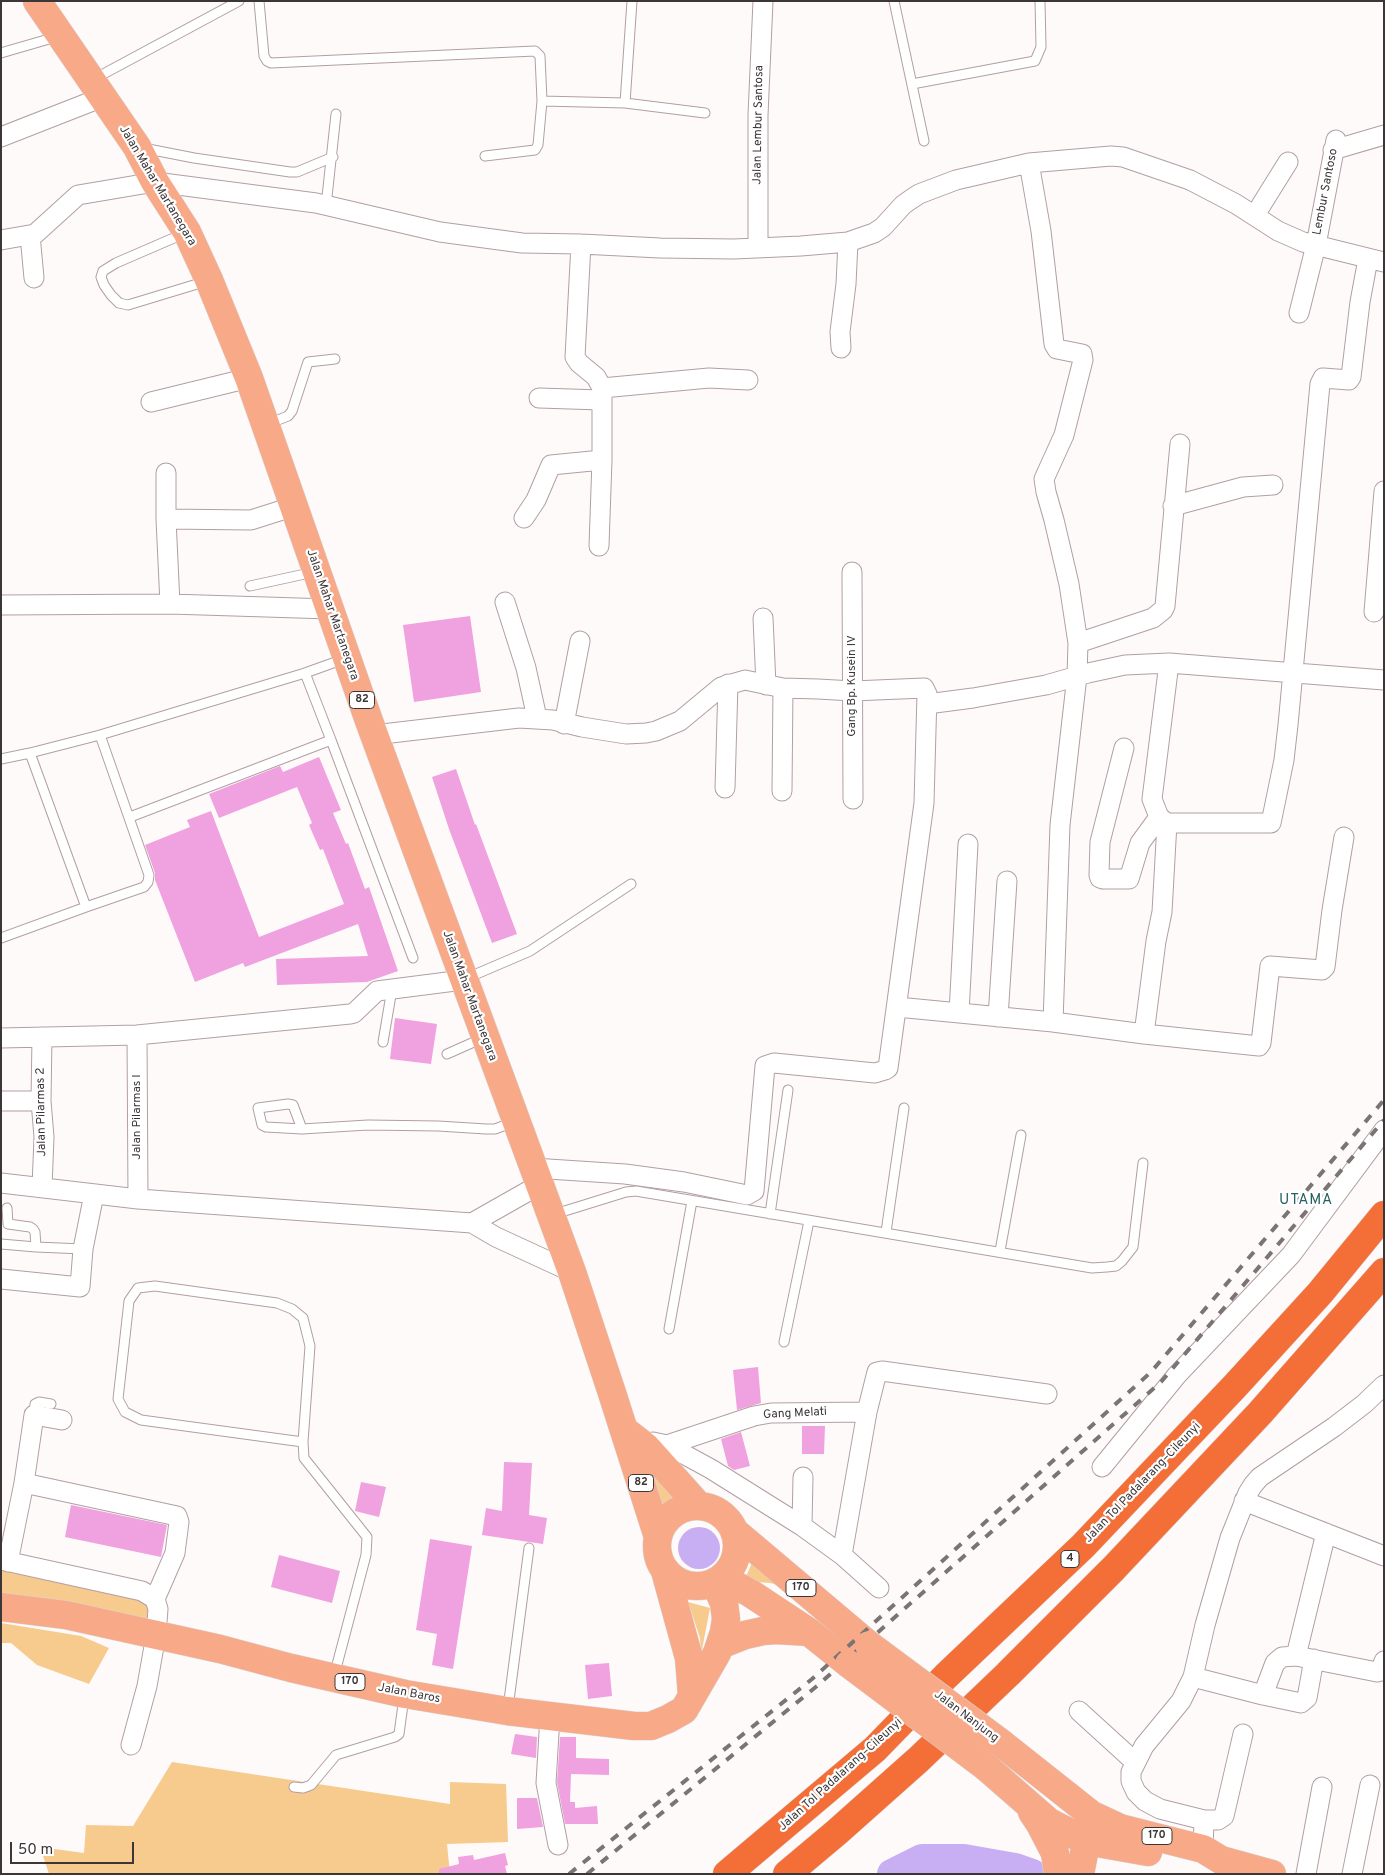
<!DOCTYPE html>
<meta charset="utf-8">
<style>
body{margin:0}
#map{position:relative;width:1385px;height:1875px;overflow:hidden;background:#fefafa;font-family:Overpass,sans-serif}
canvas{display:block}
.frame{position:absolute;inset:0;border:2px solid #3d3637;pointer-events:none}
.scale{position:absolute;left:10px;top:1842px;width:124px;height:22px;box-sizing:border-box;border:2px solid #3d3637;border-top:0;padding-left:6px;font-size:15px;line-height:18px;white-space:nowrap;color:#3d3637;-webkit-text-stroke:4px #fff;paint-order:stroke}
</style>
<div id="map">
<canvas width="1385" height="1875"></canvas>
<div class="frame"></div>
<div class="scale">50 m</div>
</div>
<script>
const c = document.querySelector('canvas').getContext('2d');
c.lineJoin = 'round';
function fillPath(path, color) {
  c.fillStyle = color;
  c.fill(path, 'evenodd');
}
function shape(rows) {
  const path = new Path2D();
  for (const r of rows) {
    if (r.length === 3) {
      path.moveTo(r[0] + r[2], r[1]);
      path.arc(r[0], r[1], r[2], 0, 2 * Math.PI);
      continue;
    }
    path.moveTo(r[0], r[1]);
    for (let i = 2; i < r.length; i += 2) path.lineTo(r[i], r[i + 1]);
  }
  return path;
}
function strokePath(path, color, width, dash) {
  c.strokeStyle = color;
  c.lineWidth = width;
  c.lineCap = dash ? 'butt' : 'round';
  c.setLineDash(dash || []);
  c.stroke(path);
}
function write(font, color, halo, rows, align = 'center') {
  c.font = font + ' Overpass,sans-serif';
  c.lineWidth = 4.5;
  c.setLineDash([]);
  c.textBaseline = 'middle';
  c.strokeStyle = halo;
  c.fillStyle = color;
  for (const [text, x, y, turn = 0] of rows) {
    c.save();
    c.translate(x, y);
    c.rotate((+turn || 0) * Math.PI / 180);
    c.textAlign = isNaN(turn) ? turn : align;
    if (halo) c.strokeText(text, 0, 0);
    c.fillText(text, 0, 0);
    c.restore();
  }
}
fillPath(shape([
 [645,1467,675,1494,662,1507],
 [751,1556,795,1589,770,1583,744,1581,751,1565],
 [1,1568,139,1599,149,1607,149,1623,1,1599],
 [688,1602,710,1608,701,1655,700,1638],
 [1,1623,81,1636,109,1648,89,1684,37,1665,11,1643,1,1643],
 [172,1762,450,1804,450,1782,506,1784,508,1842,447,1844,450,1874,49,1874,40,1847,84,1853,86,1825,133,1826]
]), '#f7ca8d');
fillPath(shape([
 [699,1548,21]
]), '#c8aff3');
strokePath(shape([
 [892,1874,922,1859,964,1859,1015,1868,1032,1874]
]), '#c8aff3', 30);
fillPath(shape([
 [470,616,481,692,414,702,403,625],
 [319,757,341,810,333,813,346,844,348,843,365,889,369,887,398,971,367,982,277,985,276,959,368,956,358,924,245,967,243,963,195,982,155,880,155,873,145,845,190,827,187,820,211,811,259,937,344,904,323,849,320,850,309,825,312,823,297,787,219,818,209,794,280,766,283,772],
 [456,769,475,825,476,824,517,934,492,943,449,829,432,777],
 [395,1018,437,1024,431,1064,390,1059],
 [758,1367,761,1403,737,1410,733,1370],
 [802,1426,825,1426,824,1454,802,1454],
 [741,1432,750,1466,734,1470,728,1466,721,1439],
 [504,1462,532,1463,529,1515,547,1518,543,1544,482,1535,486,1508,502,1511],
 [361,1482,386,1487,379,1517,355,1511],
 [71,1505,167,1525,161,1557,65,1537],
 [430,1539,472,1546,453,1669,432,1665,437,1634,416,1630],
 [279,1555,340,1571,332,1603,271,1587],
 [609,1663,612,1696,588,1699,585,1665],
 [515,1734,537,1737,536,1758,511,1754],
 [560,1737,576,1737,576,1758,609,1759,609,1775,571,1774,570,1802,575,1802,575,1808,597,1806,598,1824,565,1824,557,1782],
 [517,1798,537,1798,543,1827,517,1829],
 [505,1853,508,1865,505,1866,507,1874,439,1874,439,1869,459,1864,458,1857,473,1855,474,1860]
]), '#f0a1df');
const service = shape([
 [259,1,264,56,267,61,271,63,535,51,540,56,542,101],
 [894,1,924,141],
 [1,53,56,37],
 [94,79,239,1],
 [912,84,1035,61,1041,47,1040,1],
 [625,103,632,1],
 [143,148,194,158,290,172,297,172,333,157],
 [485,156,535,150,538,145,542,101,625,103,705,113],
 [326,206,336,114],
 [183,234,116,263,103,271,101,277,104,285,111,295,119,303,128,305,207,281],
 [268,424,288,416,292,411,308,362,335,359],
 [250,586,314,572],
 [305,673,331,740],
 [1,759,30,753,100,735,305,673,344,659],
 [130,817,331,740,413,958],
 [86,907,144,887,148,882,149,875,100,735],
 [1,938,86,907,30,753],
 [467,978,530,951,631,884],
 [383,1042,392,989],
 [447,1054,483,1038],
 [302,1129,293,1105,288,1104,258,1108,262,1125,266,1127,302,1129,368,1125,438,1126,486,1129,495,1129,514,1122],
 [555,1214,626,1192,636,1191,1092,1268,1107,1267,1116,1266,1122,1261,1133,1247,1143,1163],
 [770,1214,788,1090],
 [886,1232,904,1108],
 [1,1244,36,1247,35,1232,33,1229,30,1227,8,1224,7,1208],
 [36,1247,83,1249],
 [1000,1251,1021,1135],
 [669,1329,692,1201],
 [784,1342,809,1221],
 [34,1415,35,1404,39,1402,51,1404],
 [303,1442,141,1420,125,1412,118,1399,129,1301,138,1288,155,1286,277,1303,292,1309,303,1318,310,1346,303,1442,304,1458,367,1537,366,1555,334,1676],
 [508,1708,529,1548],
 [294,1787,303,1788,311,1785,336,1755,395,1737,399,1734,404,1697]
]);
const minor = shape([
 [1,137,103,97],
 [1333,150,1384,135],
 [1029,163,1041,231,1054,344,1057,349,1082,354,1083,360,1064,435,1044,479,1046,492,1054,520,1069,584,1078,643,1077,676,1060,825,1053,1022],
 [1255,215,1288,162],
 [30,235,34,278],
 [1,240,35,234,78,195,155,182,316,203,440,232,522,243,581,244,660,248,734,249,801,246,848,242,874,233,883,227,903,205,910,200,919,194,956,180,1029,163,1111,156,1123,157,1190,180,1236,204,1278,231,1303,242,1384,262],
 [758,248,758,115,763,1],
 [1299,313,1316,245,1336,140],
 [841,348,840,332,846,284,848,242],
 [602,388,709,378,748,380],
 [539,398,601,400],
 [151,402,249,378],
 [166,473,166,519,170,604],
 [1173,506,1243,487,1273,485],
 [524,518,536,500,551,465,602,460,602,388,596,377,579,363,575,357,581,244],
 [166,519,251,520,295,506],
 [599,546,602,460],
 [852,572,853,799],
 [505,602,526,668,537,718],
 [1,605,170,604,330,609],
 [1374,612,1384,491],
 [763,618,766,685],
 [1078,643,1153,618,1163,610,1165,606,1180,444],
 [1169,663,1384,680],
 [927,704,973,698,1046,685,1088,673,1125,665,1169,663,1152,799,1159,817,1167,823,1271,823,1284,760,1288,725,1320,384,1323,378,1349,380,1351,377,1360,302,1368,259],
 [564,724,580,641],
 [374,735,519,718,553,720,582,727,626,734,646,733,656,731,680,721,721,687,745,680,783,688,818,689,853,691,924,688,927,694,924,803,888,1068,885,1070,875,1073,774,1063,765,1066,754,1191,747,1195,684,1182,625,1174,533,1168],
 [1124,748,1100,842,1099,875,1100,878,1103,879,1129,879,1140,843,1159,817],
 [725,788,728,684],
 [782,791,783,688],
 [897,1007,1053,1022,1144,1034,1259,1046,1261,1043,1270,966,1322,970,1325,967,1332,910,1344,837],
 [959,1013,968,844],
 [998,1017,1007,881],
 [1144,1034,1156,941,1162,912,1167,823],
 [137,1035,138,1199],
 [42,1037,41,1101,44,1137,42,1187],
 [1,1038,137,1035,350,1014,354,1013,377,991,463,980],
 [1,1101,41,1101],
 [1,1183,138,1199,472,1223,496,1237,572,1272],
 [472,1223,539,1185],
 [1,1279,80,1287,83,1249,94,1194],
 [667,1445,754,1416,771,1413,867,1412],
 [646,1447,653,1442,667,1445,711,1469,802,1526,842,1555,879,1588],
 [1102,1467,1177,1375,1291,1255,1384,1130],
 [24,1483,177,1516,179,1522,175,1553,155,1599],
 [1244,1501,1384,1556],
 [802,1526,803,1477],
 [842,1555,867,1412,877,1372,882,1371,1047,1394],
 [1,1560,142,1591,155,1599,158,1609,156,1635,147,1686,131,1745],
 [8,1562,24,1483,34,1415,62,1420],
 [1296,1656,1326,1533],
 [1193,1677,1263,1695,1301,1703,1307,1698,1314,1659],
 [1263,1695,1275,1663,1282,1657,1296,1656,1377,1672,1381,1671,1384,1661],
 [1079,1711,1135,1762],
 [550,1716,546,1783,558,1845],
 [1204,1820,1218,1820,1224,1816,1243,1734],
 [1203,1849,1204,1820,1160,1809,1145,1801,1136,1792,1131,1781,1131,1772,1144,1746,1181,1701,1193,1677,1205,1625,1230,1538,1248,1493,1253,1485,1260,1477,1334,1427,1364,1404,1384,1385],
 [1306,1874,1322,1787],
 [1352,1874,1370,1785]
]);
const primary = shape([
 [37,1,137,147,155,182,187,232,209,280,249,378,369,721,572,1272,612,1393,658,1537],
 [624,1430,646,1447,699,1506],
 [697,1546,40],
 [734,1531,869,1645],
 [665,1571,689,1658,692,1696],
 [715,1583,739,1587,750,1593,809,1632,849,1664],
 [1,1607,66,1615,220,1649,291,1668,405,1694,507,1711,634,1726,651,1726,668,1719,684,1710,717,1653,724,1632,726,1619,724,1603,715,1583],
 [720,1645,745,1635,763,1631,776,1630,809,1632],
 [1001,1743,1092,1815,1120,1828,1203,1849,1221,1860,1272,1874],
 [986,1767,1049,1822,1086,1841,1148,1852],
 [1032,1812,1040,1824,1055,1853,1058,1874],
 [1080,1874,1090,1823]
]);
const motorway = shape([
 [727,1874,875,1749,946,1676,1083,1546,1235,1386,1320,1293,1384,1215],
 [787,1874,837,1832,919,1759,1008,1674,1113,1569,1260,1413,1384,1272]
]);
strokePath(service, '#b29fa2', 11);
strokePath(minor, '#b29fa2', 21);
strokePath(primary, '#d8d7d7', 29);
strokePath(motorway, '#d8d7d7', 29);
strokePath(service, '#fff', 9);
strokePath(minor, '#fff', 19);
strokePath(primary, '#f8a988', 28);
strokePath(motorway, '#f46f38', 28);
strokePath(shape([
 [569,1874,812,1679,1151,1372,1384,1100],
 [587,1874,817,1686,1161,1382,1384,1120]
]), '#7a7475', 4, [9, 9]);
const primaryBridge = shape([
 [869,1645,1001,1743],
 [849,1664,986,1767]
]);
strokePath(primaryBridge, '#d8d7d7', 29, []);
strokePath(primaryBridge, '#f8a988', 28);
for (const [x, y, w] of [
 [362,700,25],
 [641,1483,25],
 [1070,1559,18],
 [801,1588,30],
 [350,1682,30],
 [1157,1836,30]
]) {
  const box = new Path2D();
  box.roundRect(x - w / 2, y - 8.5, w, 17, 4);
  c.fillStyle = '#fff';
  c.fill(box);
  strokePath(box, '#3d3637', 1);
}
write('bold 11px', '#3d3637', null, [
 ["82",362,700],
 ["82",641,1483],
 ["4",1070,1559],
 ["170",801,1588],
 ["170",350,1682],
 ["170",1157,1836]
]);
write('12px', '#3d3637', '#fff', [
 ["Jalan Lembur Santosa",759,125,-89],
 ["Jalan Mahar Martanegara",157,186,59],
 ["Lembur Santoso",1326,192,-79],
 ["Jalan Mahar Martanegara",332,615,71],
 ["Gang Bp. Kusein IV",853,686,-90],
 ["Jalan Mahar Martanegara",469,996,70],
 ["Jalan Pilarmas 2",42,1112,-91],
 ["Jalan Pilarmas I",138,1117,-90],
 ["Gang Melati",795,1414,-3],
 ["Jalan Tol Padalarang–Cileunyi",1143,1483,-46],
 ["Jalan Baros",409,1694,11],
 ["Jalan Nanjung",966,1717,37],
 ["Jalan Tol Padalarang–Cileunyi",841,1775,-42]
]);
c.letterSpacing = '1px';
write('15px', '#266064', '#fff', [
 ["UTAMA",1306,1201]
]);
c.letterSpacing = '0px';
</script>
